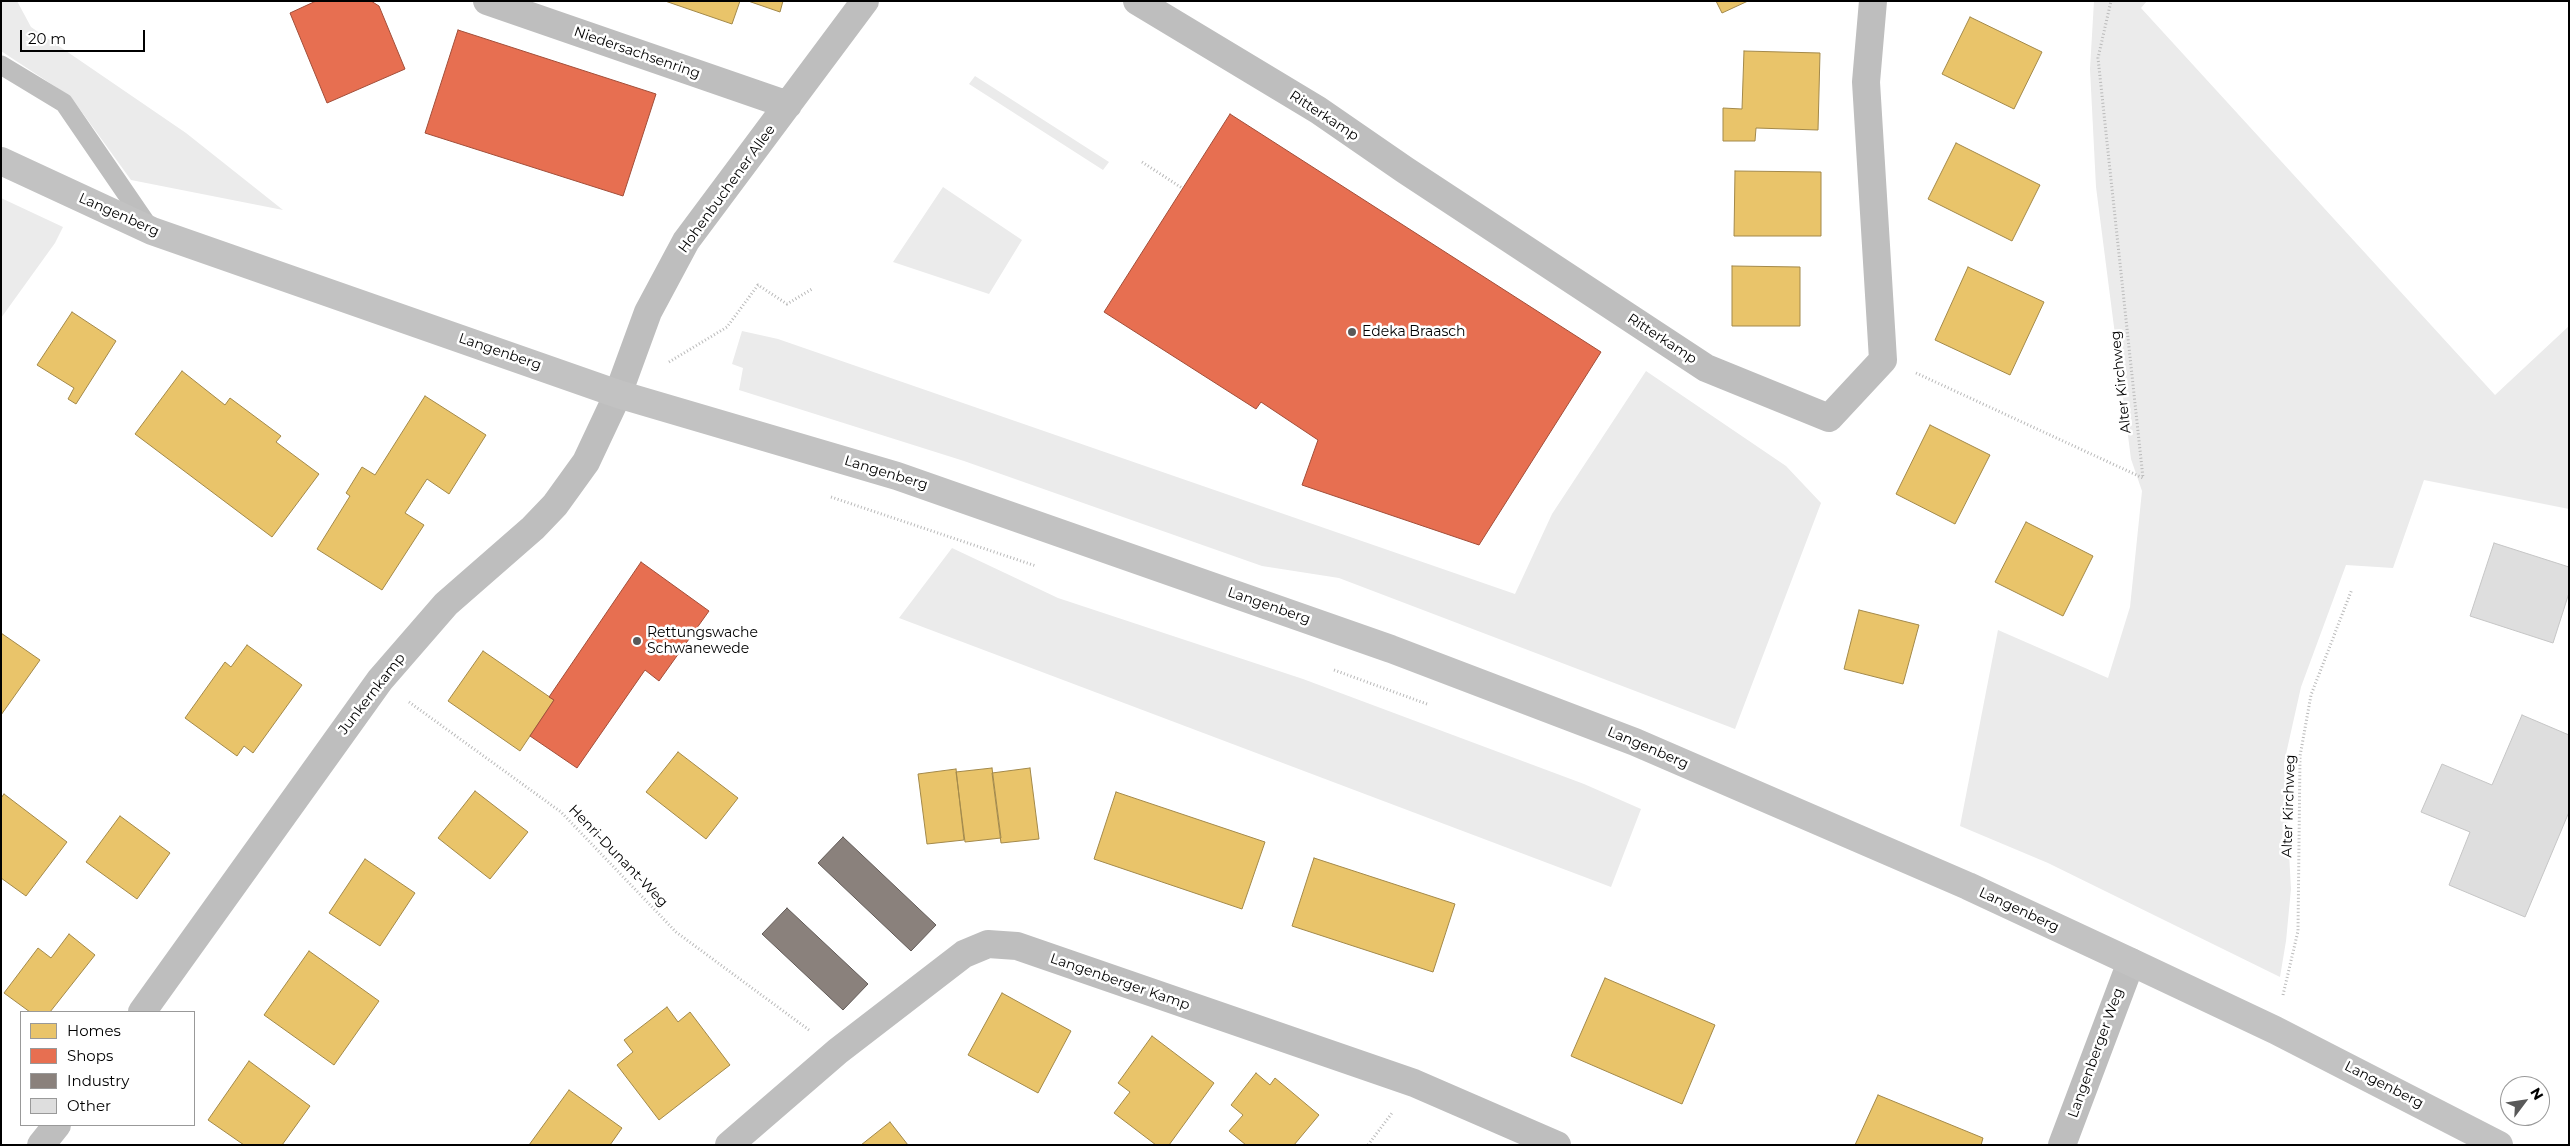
<!DOCTYPE html>
<style>
body{margin:0}
#map{position:relative;width:2570px;height:1146px;overflow:hidden;background:#fff;font-family:Montserrat,sans-serif}
canvas{display:block}
.frame{position:absolute;inset:0;border:2px solid #000;pointer-events:none}
.legend{position:absolute;left:20px;top:1011px;width:175px;height:115px;box-sizing:border-box;background:#fff;border:1px solid #999;margin:0;padding:6px 9px;list-style:none;font-size:15px;color:#000}
.legend li{display:flex;align-items:center;gap:10px;height:25px}
.legend b{width:25px;border:1px solid #999}
.north{position:absolute;left:2500px;top:1076px;width:50px;height:50px;box-sizing:border-box;background:#fff;border:1px solid #999;border-radius:50%;rotate:59deg;font-size:14px;font-weight:700;line-height:20px;text-align:center;color:#000}
.north::after{content:'';display:block;margin:auto;width:18px;height:22px;background:#595959;clip-path:polygon(50% 0,100% 100%,50% 72%,0 100%)}
.scale{position:absolute;left:20px;top:30px;width:125px;height:22px;box-sizing:border-box;border:2px solid #000;border-top:0;padding-left:6px;font-size:15px;line-height:18px;white-space:nowrap;color:#000;-webkit-text-stroke:4px #fff;paint-order:stroke}
</style>
<div id="map">
<canvas width="2570" height="1146"></canvas>
<div class="frame"></div>
<ul class="legend">
<li><b style="height:14px;background:#e9c46a"></b>Homes</li>
<li><b style="height:14px;background:#e76f51"></b>Shops</li>
<li><b style="height:14px;background:#8a817c"></b>Industry</li>
<li><b style="height:14px;background:#dedede"></b>Other</li>
</ul>
<div class="north">N</div>
<div class="scale">20 m</div>
</div>
<script>
const c = document.querySelector('canvas').getContext('2d');
c.lineJoin = 'round';
function fillPath(path, color) {
  c.fillStyle = color;
  c.fill(path, 'evenodd');
}
function shape(rows) {
  const path = new Path2D();
  for (const r of rows) {
    path.moveTo(r[0], r[1]);
    for (let i = 2; i < r.length; i += 2) path.lineTo(r[i], r[i + 1]);
  }
  return path;
}
function strokePath(path, color, width, dash) {
  c.strokeStyle = color;
  c.lineWidth = width;
  c.lineCap = dash ? 'butt' : 'round';
  c.setLineDash(dash || []);
  c.stroke(path);
}
function write(font, color, halo, rows, align = 'center') {
  c.font = font + ' Montserrat,sans-serif';
  c.lineWidth = 5;
  c.setLineDash([]);
  c.textBaseline = 'middle';
  c.strokeStyle = halo;
  c.fillStyle = color;
  for (const [text, x, y, turn = 0] of rows) {
    c.save();
    c.translate(x, y);
    c.rotate((+turn || 0) * Math.PI / 180);
    c.textAlign = isNaN(turn) ? turn : align;
    if (halo) c.strokeText(text, 0, 0);
    c.fillText(text, 0, 0);
    c.restore();
  }
}
fillPath(shape([
 [1,1,17,1,31,27,186,133,283,210,131,180,71,97,1,51],
 [2094,1,2147,1,2141,8,2495,395,2569,326,2569,509,2424,480,2393,568,2346,565,2301,687,2284,763,2291,889,2286,941,2280,977,2048,863,1960,826,1998,630,2108,678,2130,607,2142,491,2131,459,2096,187,2090,69],
 [975,76,1109,162,1103,170,969,84],
 [943,187,1022,240,989,294,893,262],
 [1,198,63,227,55,243,1,318],
 [742,331,778,339,1515,594,1552,514,1646,371,1786,466,1821,503,1735,729,1339,578,1262,566,964,461,739,390,743,368,732,364],
 [952,548,1058,598,1303,679,1584,784,1641,809,1611,887,899,618]
]), '#ebebeb');
const homes = shape([
 [665,1,740,1,732,24,665,1],
 [748,1,783,1,780,12,748,1],
 [1716,1,1748,1,1722,13,1716,1],
 [1970,17,2042,52,2014,109,1942,74,1970,17],
 [1744,51,1820,53,1818,130,1756,128,1755,141,1723,141,1723,108,1742,109,1744,51],
 [1956,143,2040,185,2012,241,1928,199,1956,143],
 [1735,171,1821,172,1821,236,1734,236,1735,171],
 [1732,266,1800,267,1800,326,1732,326,1732,266],
 [1968,267,2044,302,2010,375,1935,340,1968,267],
 [72,312,116,341,76,404,68,399,74,388,37,365,72,312],
 [182,371,225,405,230,398,281,436,276,442,319,474,272,537,135,434,182,371],
 [425,396,486,435,449,494,427,479,405,513,424,525,382,590,317,549,350,496,346,493,362,467,375,475,425,396],
 [1930,425,1990,455,1955,524,1896,494,1930,425],
 [2026,522,2093,556,2063,616,1995,582,2026,522],
 [1859,610,1919,625,1903,684,1844,669,1859,610],
 [1,633,40,660,1,715,1,633],
 [247,645,302,685,253,753,244,746,237,756,185,718,225,662,231,667,247,645],
 [483,651,554,700,520,751,448,701,483,651],
 [678,752,738,798,706,839,646,792,678,752],
 [992,768,1001,838,965,842,956,772,992,768],
 [1030,768,1039,839,1001,843,992,773,1030,768],
 [956,769,964,840,927,844,918,774,956,769],
 [475,791,528,832,490,879,438,838,475,791],
 [1116,792,1265,842,1242,909,1094,859,1116,792],
 [4,794,67,842,26,896,1,878,1,798,4,794],
 [120,816,170,853,137,899,86,862,120,816],
 [1314,858,1455,904,1433,972,1292,926,1314,858],
 [365,859,415,893,380,946,329,913,365,859],
 [69,934,95,955,50,1012,30,1012,4,993,38,948,51,958,69,934],
 [309,951,379,1001,334,1065,264,1015,309,951],
 [1605,978,1715,1025,1682,1104,1571,1056,1605,978],
 [1002,993,1071,1031,1038,1093,968,1055,1002,993],
 [667,1007,678,1022,690,1012,730,1065,659,1120,617,1065,633,1052,624,1040,667,1007],
 [1152,1036,1214,1083,1169,1145,1156,1145,1114,1113,1130,1092,1118,1083,1152,1036],
 [249,1061,310,1106,282,1145,244,1145,208,1120,249,1061],
 [1256,1073,1270,1085,1275,1078,1319,1115,1294,1145,1246,1145,1229,1131,1243,1115,1231,1105,1256,1073],
 [569,1090,622,1128,610,1145,529,1145,569,1090],
 [1878,1095,1983,1138,1981,1145,1855,1145,1878,1095],
 [890,1122,908,1145,861,1145,890,1122]
]);
fillPath(homes, '#e9c46a');
strokePath(homes, '#a3894a', 1);
const shops = shape([
 [316,1,371,1,379,6,405,69,327,103,290,13,316,1],
 [458,30,656,94,623,196,425,133,458,30],
 [1230,114,1601,352,1479,545,1302,485,1318,440,1261,402,1256,409,1104,312,1230,114],
 [641,562,709,611,659,681,645,670,577,768,530,736,554,700,549,697,641,562]
]);
fillPath(shops, '#e76f51');
strokePath(shops, '#a24e39', 1);
const industry = shape([
 [843,837,936,925,911,951,818,863,843,837],
 [787,908,868,984,843,1010,762,934,787,908]
]);
fillPath(industry, '#8a817c');
strokePath(industry, '#615a57', 1);
const building = shape([
 [2494,543,2569,567,2569,593,2553,643,2470,616,2494,543],
 [2522,715,2569,735,2569,812,2525,917,2449,885,2470,832,2421,812,2442,764,2492,785,2522,715]
]);
fillPath(building, '#dedede');
strokePath(building, '#c6c6c6', 1);
strokePath(shape([
 [1142,162,1182,188],
 [669,362,727,327,758,285,787,304,812,289],
 [1916,373,2143,478,2098,58,2111,1],
 [831,497,1036,566],
 [1334,670,1427,704],
 [409,702,561,812,676,932,809,1030],
 [2283,995,2298,931,2300,756,2311,695,2352,589],
 [1368,1145,1392,1113]
]), '#b9b9b9', 3, [1, 2.5]);
strokePath(shape([
 [1,65,64,103,151,230]
]), '#bebebe', 19);
strokePath(shape([
 [487,1,788,105],
 [1137,1,1318,110,1405,170,1706,368,1829,418,1883,360,1866,82,1873,1],
 [142,1012,380,680,446,604,533,528,555,505,586,462,618,394,648,312,686,241,865,1],
 [41,1145,57,1125],
 [729,1145,838,1051,964,954,988,944,1017,946,1414,1083,1557,1145],
 [2062,1145,2131,962]
]), '#bebebe', 28);
strokePath(shape([
 [1,161,152,231,618,394,897,476,1391,649,1635,742,1968,886,2131,962,2275,1030,2499,1145]
]), '#c2c2c2', 28);
for (const [x, y, r, color] of [
 [1352,332,5,"#595959"],
 [637,641,5,"#595959"]
]) {
  const dot = new Path2D();
  dot.arc(x, y, r, 0, 2 * Math.PI);
  c.fillStyle = color;
  c.fill(dot);
  strokePath(dot, '#fff', 2);
}
write('14px', '#000', '#fff', [
 ["Niedersachsenring",637,53,19],
 ["Ritterkamp",1324,116,33],
 ["Hohenbuchener Allee",727,189,-54],
 ["Langenberg",119,215,24],
 ["Ritterkamp",1662,339,33],
 ["Langenberg",500,352,19],
 ["Alter Kirchweg",2121,382,-96],
 ["Langenberg",886,473,17],
 ["Langenberg",1269,606,19],
 ["Junkernkamp",372,694,-52],
 ["Langenberg",1648,748,23],
 ["Alter Kirchweg",2289,806,-88],
 ["Henri-Dunant-Weg",618,856,46],
 ["Langenberg",2019,910,25],
 ["Langenberger Kamp",1120,982,19],
 ["Langenberger Weg",2096,1053,-70],
 ["Langenberg",2384,1085,27]
]);
write('14px', '#000', '#fff', [
 ["Edeka Braasch",1362,332],
 ["Rettungswache",647,633],
 ["Schwanewede",647,649]
], 'left');
</script>
